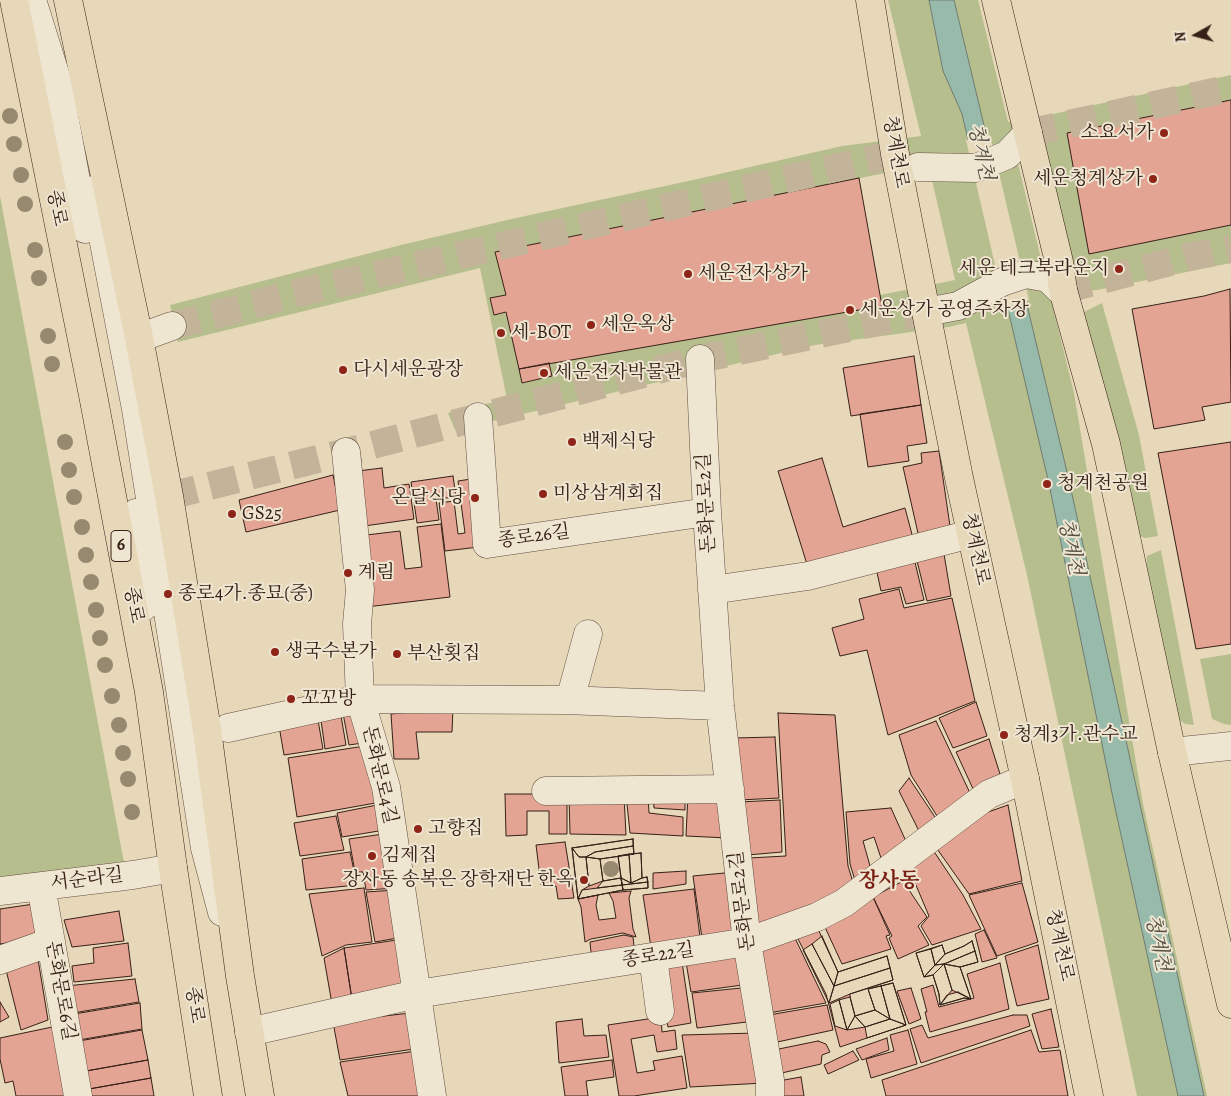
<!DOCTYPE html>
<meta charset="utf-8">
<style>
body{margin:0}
#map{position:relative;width:1231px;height:1096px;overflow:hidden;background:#e6d8b9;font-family:Alegreya,serif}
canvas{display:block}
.north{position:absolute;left:1171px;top:10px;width:50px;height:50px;-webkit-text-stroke:4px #efe6d2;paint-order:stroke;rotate:263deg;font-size:14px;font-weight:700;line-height:20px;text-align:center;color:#372017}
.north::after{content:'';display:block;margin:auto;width:18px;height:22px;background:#372017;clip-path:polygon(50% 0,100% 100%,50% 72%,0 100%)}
</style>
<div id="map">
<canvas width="1231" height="1096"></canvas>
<div class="north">N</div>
</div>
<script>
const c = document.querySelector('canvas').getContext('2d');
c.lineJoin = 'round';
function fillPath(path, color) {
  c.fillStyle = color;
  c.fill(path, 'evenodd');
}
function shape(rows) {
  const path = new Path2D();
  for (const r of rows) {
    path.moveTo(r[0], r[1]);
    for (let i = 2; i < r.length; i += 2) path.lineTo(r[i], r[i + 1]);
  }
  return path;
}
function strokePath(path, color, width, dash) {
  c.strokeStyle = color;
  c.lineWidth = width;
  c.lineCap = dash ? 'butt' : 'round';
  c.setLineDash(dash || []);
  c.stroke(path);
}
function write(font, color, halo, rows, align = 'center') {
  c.font = font + ' Alegreya,"Noto Serif KR",serif';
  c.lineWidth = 4;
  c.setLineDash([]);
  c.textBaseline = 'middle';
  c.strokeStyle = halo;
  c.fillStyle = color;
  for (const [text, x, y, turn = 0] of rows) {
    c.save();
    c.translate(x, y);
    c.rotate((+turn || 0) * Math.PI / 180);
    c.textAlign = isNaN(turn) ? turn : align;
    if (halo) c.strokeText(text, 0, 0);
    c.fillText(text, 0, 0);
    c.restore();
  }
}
fillPath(shape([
 [888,0,978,0,1008,122,1035,118,1231,75,1231,100,1089,254,1231,225,1231,263,1097,290,1071,293,1051,299,1074,393,1143,804,1207,1096,1137,1096,1027,575,966,323,949,327,815,345,455,430,448,413,507,399,480,268,178,342,170,305,401,245,516,218,693,180,842,146,921,136],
 [1042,152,1063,259,1042,263,1016,155],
 [929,167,955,280,880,295,881,306,549,363,552,376,522,383,509,312,494,315,490,299,506,295,496,252,900,170],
 [0,196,124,863,0,878],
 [1102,303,1139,435,1158,536,1145,538,1136,534,1083,326,1084,312],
 [1161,550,1194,725,1185,724,1178,719,1146,568,1147,556],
 [1231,654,1231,725,1224,724,1212,719,1200,659]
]), '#b7be8e');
const water = shape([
 [929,0,954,0,1068,476,1204,1096,1178,1096,1114,803,1049,484,962,114,943,71,929,0]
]);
fillPath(water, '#97baab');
strokePath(water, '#717c70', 1);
fillPath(shape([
 [990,135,1029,300,1005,308,966,140]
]), '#e6d8b9');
const building = shape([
 [1231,100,1231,225,1089,254,1067,133,1231,100],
 [859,178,882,306,519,369,506,312,494,315,490,298,506,295,495,252,859,178],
 [1230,289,1231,402,1202,407,1205,420,1154,429,1132,309,1204,296,1230,289],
 [914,356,921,405,851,416,843,368,914,356],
 [549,363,552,376,522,383,519,369,549,363],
 [921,405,927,443,907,446,909,461,868,467,860,414,921,405],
 [1231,442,1231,644,1196,649,1158,453,1231,442],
 [939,451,951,533,920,542,903,467,922,463,921,453,939,451],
 [822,458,843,527,905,508,914,542,810,574,778,471,822,458],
 [382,468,384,488,409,484,414,519,357,527,350,472,382,468],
 [333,475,340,510,246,532,239,500,333,475],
 [453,476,456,497,436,499,439,520,417,523,411,482,453,476],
 [478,478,487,546,445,551,439,503,454,501,458,534,465,533,458,481,478,478],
 [441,524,450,597,366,607,358,536,400,531,405,569,422,567,417,527,441,524],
 [943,548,951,596,927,601,915,553,943,548],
 [913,554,924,600,906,604,901,587,881,591,875,563,913,554],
 [899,589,904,608,952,598,975,701,888,735,867,650,840,656,832,628,864,619,859,599,899,589],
 [976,702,987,736,953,748,939,718,976,702],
 [360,705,369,742,349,745,342,708,360,705],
 [453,708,452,732,416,732,419,759,394,759,391,714,453,708],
 [340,710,346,745,325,749,320,713,340,710],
 [778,713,835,715,848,866,855,889,753,931,749,858,786,856,778,713],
 [317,714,323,749,284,755,278,720,317,714],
 [936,721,970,793,939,819,911,775,899,735,936,721],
 [775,737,779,798,739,800,734,738,775,737],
 [989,739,1000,774,974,791,956,752,989,739],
 [371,745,381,802,297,817,288,758,371,745],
 [909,778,939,823,923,839,899,791,909,778],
 [653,792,685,794,685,810,654,808,653,792],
 [505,794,567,794,567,834,549,834,549,811,527,811,527,835,506,836,505,794],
 [626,794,648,795,649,813,683,817,683,836,630,833,626,794],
 [688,794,725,794,728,838,686,836,688,794],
 [569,795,624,796,626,835,570,834,569,795],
 [780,800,782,852,747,855,739,802,780,800],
 [387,803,391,829,342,837,337,813,387,803],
 [1008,805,1022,881,969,894,935,846,974,817,1008,805],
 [891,808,909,848,884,867,874,837,863,841,872,873,857,887,850,864,846,812,891,808],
 [336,816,344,850,300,856,294,823,336,816],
 [390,833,397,888,366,890,363,872,355,872,349,839,390,833],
 [633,839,634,854,600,859,603,881,621,878,623,890,578,899,572,848,633,839],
 [633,839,633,846,595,852,586,857,579,857,572,848,633,839],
 [565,842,574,898,558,899,556,886,541,885,536,845,565,842],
 [633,846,634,854,600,859,586,857,595,852,633,846],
 [572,848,579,857,586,857,589,886,582,890,578,899,572,848],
 [933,850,963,895,981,929,932,945,921,926,929,916,910,871,933,850],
 [350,852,357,885,306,890,302,859,350,852],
 [641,853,642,878,647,877,648,888,623,890,618,856,641,853],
 [641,853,642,878,631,883,629,854,641,853],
 [629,854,631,883,621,878,618,856,629,854],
 [586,857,600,859,603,881,589,886,586,857],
 [686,871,686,884,653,889,653,873,686,871],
 [735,872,744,939,703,945,693,876,735,872],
 [647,877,648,882,622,885,621,878,631,883,642,878,647,877],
 [621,878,622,885,597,888,603,881,621,878],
 [903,881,927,917,918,926,929,945,898,959,889,938,892,936,873,897,903,881],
 [648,882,648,888,623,890,622,885,648,882],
 [1022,883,1038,942,997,956,969,895,1022,883],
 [622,885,623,890,578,899,582,890,622,885],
 [364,888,372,942,346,945,322,956,309,894,364,888],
 [694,889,701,945,652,954,643,895,694,889],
 [396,890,403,937,375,942,366,892,396,890],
 [631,891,629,898,633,929,636,937,623,933,591,939,585,942,581,907,578,899,598,895,596,905,599,920,616,918,613,901,609,893,631,891],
 [873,897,890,935,886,936,891,949,842,964,823,923,873,897],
 [34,904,38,939,0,944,0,909,34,904],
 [119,911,124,941,72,947,64,920,119,911],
 [817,927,838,972,887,956,893,980,850,994,850,997,855,1016,875,1010,868,989,893,983,906,1025,840,1047,826,994,797,937,817,927],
 [984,930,997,958,982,962,975,934,984,930],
 [624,935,633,937,635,956,592,962,590,942,624,935],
 [794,936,826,1003,763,1014,759,948,794,936],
 [822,936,838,972,834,986,812,944,822,936],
 [403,939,412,994,353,1006,344,948,403,939],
 [972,941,978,962,960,967,971,999,964,998,940,1005,939,994,933,975,924,977,916,953,942,945,945,954,964,946,972,941],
 [972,941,975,951,944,964,935,965,945,954,964,946,972,941],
 [128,943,132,976,74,982,72,966,94,963,93,948,128,943],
 [812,944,834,986,829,1003,803,950,812,944],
 [942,945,945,954,935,965,931,949,942,945],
 [1038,945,1049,999,1017,1006,1005,956,1038,945],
 [344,948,353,1006,333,1010,324,958,344,948],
 [743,948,750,984,691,992,685,956,743,948],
 [931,949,935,965,924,977,916,953,931,949],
 [975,951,978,962,960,967,944,964,975,951],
 [681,955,691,1023,668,1027,655,959,681,955],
 [887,956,890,968,834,986,838,972,887,956],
 [38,959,48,1020,21,1030,6,970,38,959],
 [1000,963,1009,1009,930,1032,925,1012,927,1012,921,989,933,985,939,1007,974,998,967,974,1000,963],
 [944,964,952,990,940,1005,939,994,933,975,944,964],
 [944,964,960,967,971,999,952,990,944,964],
 [944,964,933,975,924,977,935,965,944,964],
 [890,968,893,980,850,994,829,1003,834,986,890,968],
 [135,979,139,1002,73,1013,66,986,135,979],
 [893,983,906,1025,890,1019,881,986,893,983],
 [881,986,890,1019,875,1010,868,989,881,986],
 [751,987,755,1021,697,1028,692,993,751,987],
 [911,988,921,1019,909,1024,897,991,911,988],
 [958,992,971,999,964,998,940,1005,947,995,958,992],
 [850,997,855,1016,847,1030,839,1000,850,997],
 [839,1000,847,1030,835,1026,830,1004,839,1000],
 [0,1002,9,1017,0,1022,0,1002],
 [140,1003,142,1029,79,1040,74,1014,140,1003],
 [827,1005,833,1030,768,1044,763,1016,827,1005],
 [1051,1009,1059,1047,1042,1049,1032,1014,1051,1009],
 [875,1010,890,1019,865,1027,855,1016,875,1010],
 [410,1013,414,1049,340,1060,333,1022,410,1013],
 [1013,1015,1027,1015,1030,1026,921,1063,910,1029,922,1025,928,1038,1013,1015],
 [855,1016,865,1027,847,1030,855,1016],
 [661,1017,662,1032,675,1030,677,1049,657,1052,654,1035,631,1039,637,1073,655,1070,653,1061,682,1056,687,1088,634,1096,619,1096,608,1025,661,1017],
 [582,1019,584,1036,606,1035,609,1057,559,1063,556,1022,582,1019],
 [890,1019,906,1025,867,1038,865,1027,890,1019],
 [57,1026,69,1096,16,1096,13,1081,5,1083,0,1059,0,1038,57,1026],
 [142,1030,148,1060,86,1071,79,1041,142,1030],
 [908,1030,917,1064,871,1078,866,1059,894,1051,890,1035,908,1030],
 [1031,1030,1039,1052,1060,1050,1068,1096,886,1096,882,1080,1031,1030],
 [756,1033,764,1083,690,1087,682,1035,756,1033],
 [887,1038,889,1050,862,1060,856,1049,887,1038],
 [818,1041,826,1044,830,1052,822,1055,821,1064,773,1075,769,1051,818,1041],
 [416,1051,422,1096,348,1096,340,1062,416,1051],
 [853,1051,859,1060,828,1074,824,1065,853,1051],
 [148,1060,151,1078,89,1089,86,1071,148,1060],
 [612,1060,614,1077,586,1081,588,1096,565,1096,561,1067,612,1060],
 [801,1077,804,1096,774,1096,773,1082,801,1077],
 [151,1078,154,1096,91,1096,89,1089,151,1078]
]);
fillPath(building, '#e4a494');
strokePath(building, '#372017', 1);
strokePath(shape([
 [1028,133,1231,88],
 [1063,290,1193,256,1231,249],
 [172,326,294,294,895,154],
 [169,496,346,452,700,359,926,312]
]), '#c3b399', 28, [28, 14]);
const minor = shape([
 [32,0,58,83,85,229],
 [918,167,976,168,1007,155,1028,133],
 [97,189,101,227,136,409,205,848,222,912],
 [926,312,958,306,1002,282,1026,274,1048,278,1059,289,1063,290],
 [139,338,172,326],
 [700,359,707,512,720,706,747,942,770,1080,770,1096],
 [478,417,487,544,707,512],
 [346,452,360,590,357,624,360,699,386,787,432,1096],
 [136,513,143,607],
 [712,590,808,576,971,534],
 [570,700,588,634],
 [228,728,360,699,565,700,720,706],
 [1172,752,1231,746],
 [546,791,730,789],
 [41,886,78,1096],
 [0,891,133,875,173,868],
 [653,957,660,1011],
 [0,960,51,942],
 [249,1032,417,994,747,942,817,917,844,903,989,794,1025,779]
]);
const major = shape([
 [14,0,93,395,149,692,173,868,208,1096],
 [68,0,139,338,169,496,207,730,240,976,260,1096],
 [870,0,895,154,926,312,959,478,1025,779,1089,1096],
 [996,0,1059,262,1063,290,1106,444,1172,752,1231,1004]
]);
strokePath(minor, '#634e40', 29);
strokePath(major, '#372017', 29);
strokePath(minor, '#efe6d2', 28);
strokePath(major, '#e6d8b9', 28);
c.fillStyle = '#978970';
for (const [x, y] of [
 [10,116],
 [14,144],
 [21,175],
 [25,204],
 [35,250],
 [39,278],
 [48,336],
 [52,364],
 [65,442],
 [69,470],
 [74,497],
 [82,527],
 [86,555],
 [91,582],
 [96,610],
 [100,638],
 [105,665],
 [112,696],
 [119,725],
 [123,753],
 [128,779],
 [132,812],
 [611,869]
]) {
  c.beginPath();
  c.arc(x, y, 8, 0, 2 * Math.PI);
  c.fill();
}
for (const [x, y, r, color] of [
 [1164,133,5,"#8f2418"],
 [1153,179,5,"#8f2418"],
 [1119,269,5,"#8f2418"],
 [688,274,5,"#8f2418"],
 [850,310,5,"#8f2418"],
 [591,325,5,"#8f2418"],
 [501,333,5,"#8f2418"],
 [343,370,5,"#8f2418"],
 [544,373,5,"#8f2418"],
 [572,442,5,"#8f2418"],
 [1047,484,5,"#8f2418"],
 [543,494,5,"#8f2418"],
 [475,498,5,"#8f2418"],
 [232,514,5,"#8f2418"],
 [348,573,5,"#8f2418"],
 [168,594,5,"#8f2418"],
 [275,652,5,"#8f2418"],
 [397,654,5,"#8f2418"],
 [291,699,5,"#8f2418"],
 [1004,735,5,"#8f2418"],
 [418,829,5,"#8f2418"],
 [372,856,5,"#8f2418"],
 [584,880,5,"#8f2418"]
]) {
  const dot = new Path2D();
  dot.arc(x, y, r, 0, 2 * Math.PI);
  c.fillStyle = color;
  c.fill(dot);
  strokePath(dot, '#efe6d2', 2);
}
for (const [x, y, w] of [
 [121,546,20]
]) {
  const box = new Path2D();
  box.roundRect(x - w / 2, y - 15.5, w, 31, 4);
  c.fillStyle = '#efe6d2';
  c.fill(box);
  strokePath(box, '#372017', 1);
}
write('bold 18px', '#372017', null, [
 ["6",121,546]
]);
write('19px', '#372017', '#efe6d2', [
 ["소요서가",1154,133,"right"],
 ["세운청계상가",1143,179,"right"],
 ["세운 테크북라운지",1109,269,"right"],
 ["세운전자상가",698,274],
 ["세운상가 공영주차장",860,310],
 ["세운옥상",601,325],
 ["세-BOT",511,333],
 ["다시세운광장",353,370],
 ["세운전자박물관",554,373],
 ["백제식당",582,442],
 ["청계천공원",1057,484],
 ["미상삼계회집",553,494],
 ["온달식당",465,498,"right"],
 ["GS25",242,514],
 ["계림",358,573],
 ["종로4가.종묘(중)",178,594],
 ["생국수본가",285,652],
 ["부산횟집",407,654],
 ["꼬꼬방",301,699],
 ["청계3가.관수교",1014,735],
 ["고향집",428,829],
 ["김제집",382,856],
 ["장사동 송복은 장학재단 한옥",574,880,"right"]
], 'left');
write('19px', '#372017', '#efe6d2', [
 ["청계천로",895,152,80],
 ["종로",56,208,79],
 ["돈화문로2길",707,503,-93],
 ["종로26길",534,537,-8],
 ["청계천로",975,549,78],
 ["종로",133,605,79],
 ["돈화문로4길",379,775,77],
 ["서순라길",87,880,-7],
 ["돈화문로2길",743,901,-97],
 ["청계천로",1059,945,78],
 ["종로22길",658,956,-9],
 ["돈화문로6길",60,991,80],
 ["종로",194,1005,81]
]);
write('italic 20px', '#544e43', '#efe6d2', [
 ["청계천",980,152,77],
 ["청계천",1070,547,78],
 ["청계천",1157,943,78]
]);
write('bold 21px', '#7a1f14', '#efe6d2', [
 ["장사동",889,882]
]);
</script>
